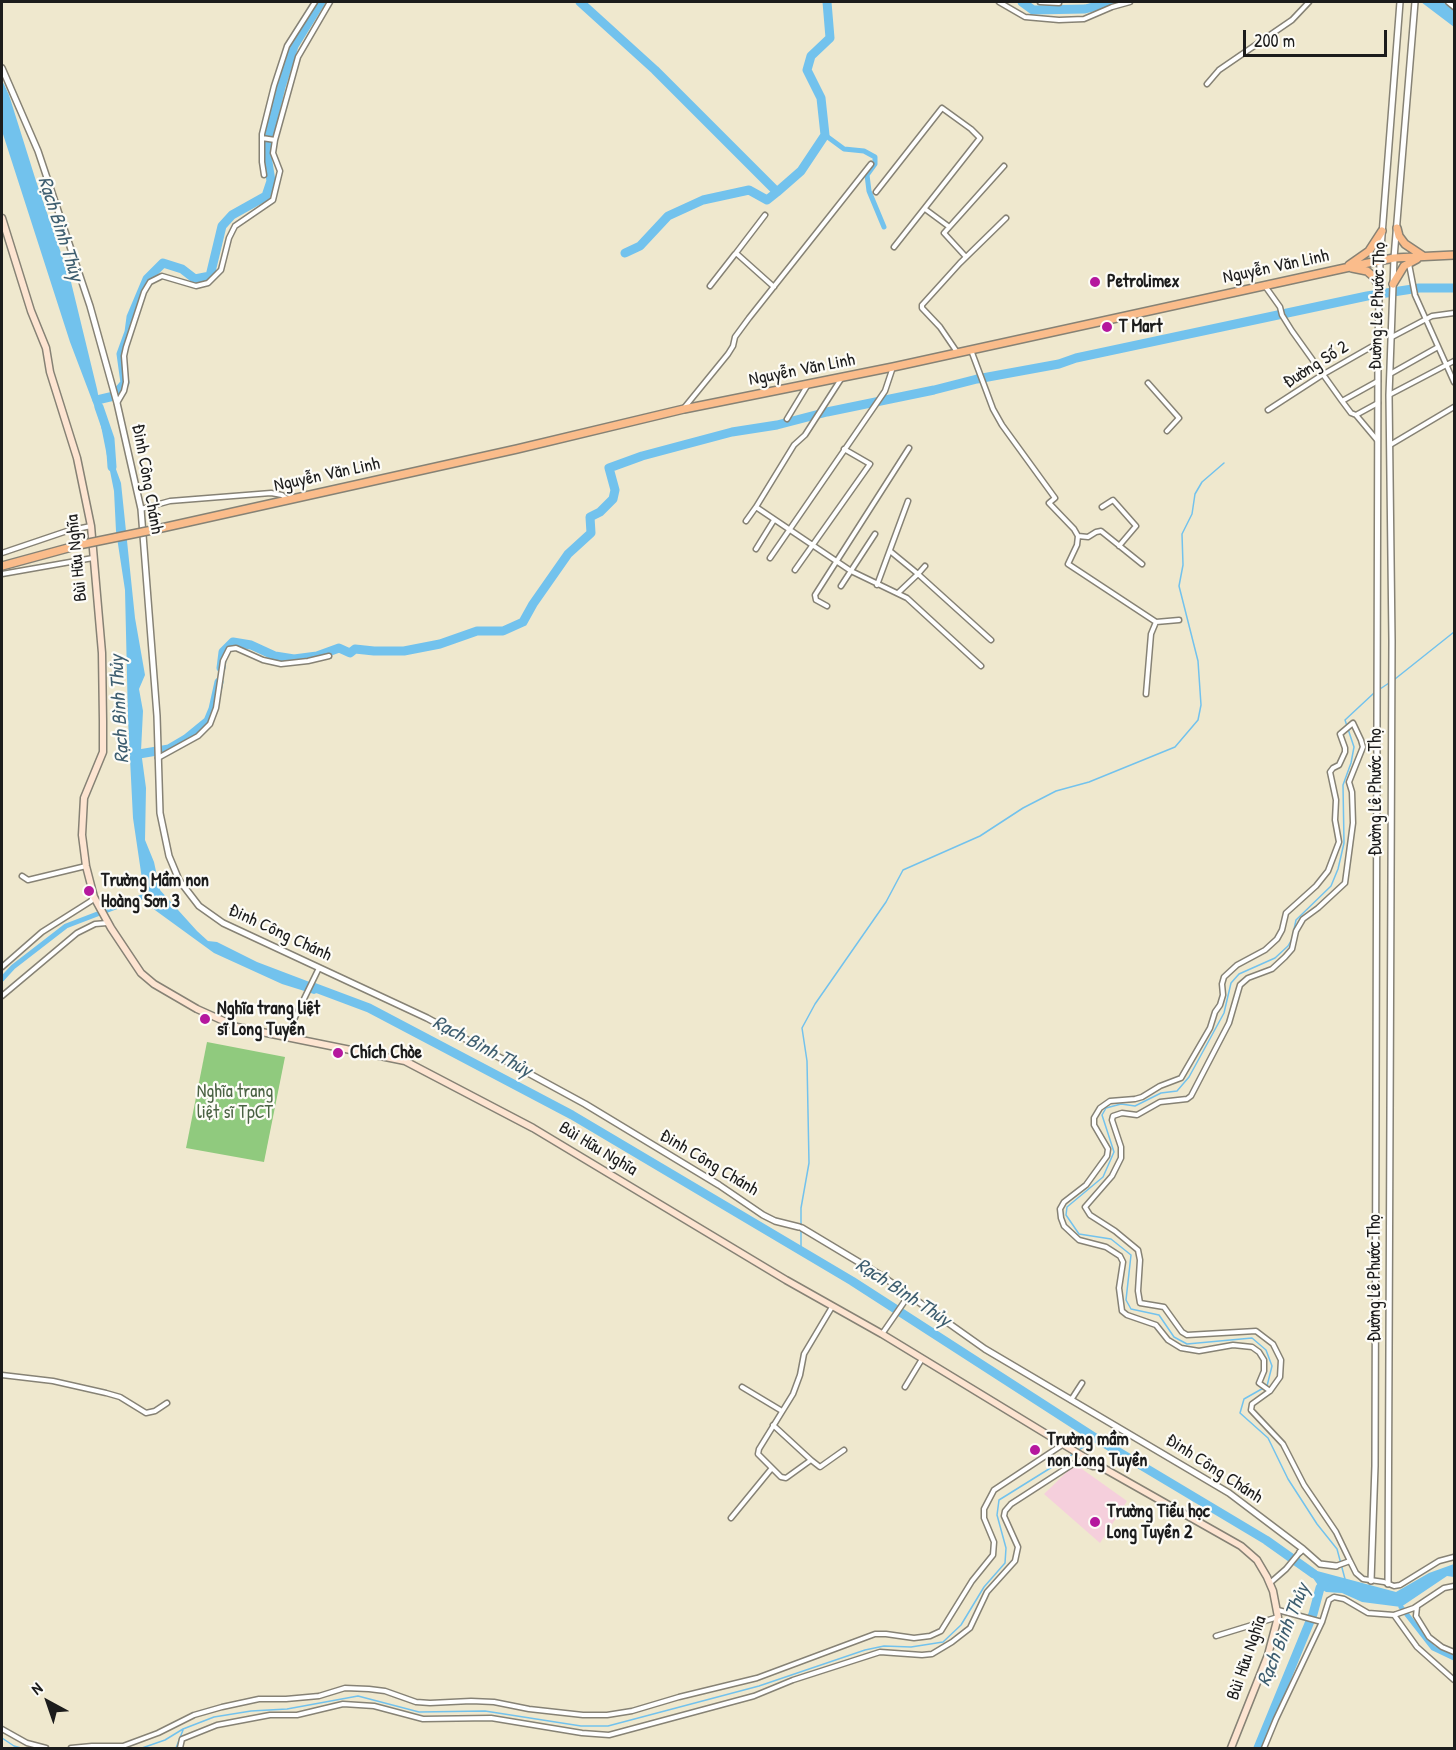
<!DOCTYPE html>
<meta charset="utf-8">
<style>
body{margin:0}
#map{position:relative;width:1456px;height:1750px;overflow:hidden;background:#efe8ce;font-family:"Patrick Hand",sans-serif}
canvas{display:block}
.frame{position:absolute;inset:0;border:3px solid #1c1c1c;pointer-events:none}
.north{position:absolute;left:18px;top:1672px;width:60px;height:60px;-webkit-text-stroke:4px #fdfcf7;paint-order:stroke;rotate:320deg;font-size:16px;font-weight:700;line-height:24px;text-align:center;color:#1c1c1c}
.north::after{content:'';display:block;margin:auto;width:21px;height:27px;background:#1c1c1c;clip-path:polygon(50% 0,100% 100%,50% 72%,0 100%)}
.scale{position:absolute;left:1243px;top:30px;width:144px;height:27px;box-sizing:border-box;border:3px solid #1c1c1c;border-top:0;padding-left:8px;font-size:18px;line-height:21px;white-space:nowrap;color:#1c1c1c;-webkit-text-stroke:4px #fdfcf7;paint-order:stroke}
</style>
<div id="map">
<canvas width="1456" height="1750"></canvas>
<div class="frame"></div>
<div class="north">N</div>
<div class="scale">200 m</div>
</div>
<script>
const c = document.querySelector('canvas').getContext('2d');
c.lineJoin = 'round';
function fillPath(path, color) {
  c.fillStyle = color;
  c.fill(path, 'evenodd');
}
function shape(rows) {
  const path = new Path2D();
  for (const r of rows) {
    path.moveTo(r[0], r[1]);
    for (let i = 2; i < r.length; i += 2) path.lineTo(r[i], r[i + 1]);
  }
  return path;
}
function strokePath(path, color, width, dash) {
  c.strokeStyle = color;
  c.lineWidth = width;
  c.lineCap = dash ? 'butt' : 'round';
  c.setLineDash(dash || []);
  c.stroke(path);
}
function write(font, color, halo, rows, align = 'center') {
  c.font = font + ' "Patrick Hand",sans-serif';
  c.lineWidth = 4.5;
  c.setLineDash([]);
  c.textBaseline = 'middle';
  c.strokeStyle = halo;
  c.fillStyle = color;
  for (const [text, x, y, turn = 0] of rows) {
    c.save();
    c.translate(x, y);
    c.rotate((+turn || 0) * Math.PI / 180);
    c.textAlign = isNaN(turn) ? turn : align;
    if (halo) c.strokeText(text, 0, 0);
    c.fillText(text, 0, 0);
    c.restore();
  }
}
fillPath(shape([
 [1075,1464,1127,1501,1100,1543,1044,1494]
]), '#f5cfdc');
fillPath(shape([
 [207,1042,285,1057,264,1162,186,1148]
]), '#90ca7e');
fillPath(shape([
 [1421,2,1443,2,1454,11,1454,27],
 [2,80,9,95,36,181,71,282,97,389,109,450,121,483,135,618,145,675,139,689,143,711,141,751,146,788,145,840,154,862,160,890,197,931,208,941,217,942,257,962,328,989,314,994,282,984,214,953,148,905,142,879,133,818,128,719,125,590,116,531,114,491,100,421,70,342,2,131],
 [1454,1564,1454,1577,1447,1576,1401,1607,1362,1602,1342,1593,1326,1592,1320,1588,1306,1568,1396,1592,1429,1573]
]), '#72c2ed');
strokePath(shape([
 [1395,679,1454,632],
 [1380,689,1389,683],
 [801,1225,801,1208,809,1163,807,1061,802,1028,815,1004,886,902,903,870,980,836,1023,808,1056,791,1089,782,1175,747,1198,720,1201,705,1198,661,1179,586,1183,565,1182,534,1192,514,1195,494,1202,482,1224,463],
 [801,1250,801,1230],
 [1077,1451,1097,1439],
 [1345,1579,1337,1549,1317,1524,1288,1479,1268,1438,1240,1413,1244,1399,1267,1386,1272,1366,1266,1350,1252,1338,1187,1344,1174,1337,1159,1315,1131,1309,1126,1300,1131,1255,1111,1239,1079,1234,1066,1215,1067,1207,1103,1177,1114,1152,1102,1115,1106,1108,1121,1104,1135,1106,1161,1093,1177,1091,1189,1077,1224,1013,1231,983,1239,974,1275,958,1288,946,1292,939,1296,920,1331,886,1338,869,1344,843,1343,785,1351,763,1354,747,1345,720,1374,693],
 [2,1738,14,1746,21,1748],
 [142,1748,165,1740,183,1729,214,1717,251,1711,287,1709,358,1696,419,1712,485,1711,581,1726,608,1726,759,1686,865,1650,884,1646,911,1647,943,1642,961,1625,984,1587,1005,1563,1006,1548,997,1515,999,1500,1073,1454],
 [176,1748,183,1730]
]), '#72c2ed', 1.5);
strokePath(shape([
 [825,135,844,149,864,151,875,157,875,164,867,175,869,191,884,227],
 [2,979,13,967,66,926,147,895],
 [1401,1607,1433,1648,1454,1658]
]), '#72c2ed', 5);
strokePath(shape([
 [580,2,655,70,777,192,801,171,825,135,821,98,807,70,811,56,830,38,827,2],
 [1022,2,1033,10,1085,9,1114,2],
 [625,253,640,246,668,216,703,200,749,190,767,200,777,192],
 [97,400,114,396,125,383,121,354,129,332,131,317,147,279,163,263,182,269,195,279,210,276,222,226,232,215,266,196,271,181,267,156,268,141,281,87,294,46,321,2],
 [99,407,110,439,112,467],
 [221,668,223,652,233,642,251,645,275,656,294,659,317,656,339,648,350,653,355,649,374,651,404,651,440,644,477,631,503,631,523,622,533,604,568,554,591,533,590,517,600,512,613,499,615,490,609,468,642,456,732,432,777,425,827,412,934,390,977,379,1059,364,1076,358,1367,296,1419,288,1454,288],
 [139,754,169,749,186,739,208,721,213,709,219,682],
 [313,987,369,1008,572,1115,852,1281,1097,1439,1266,1540,1314,1574],
 [1258,1748,1313,1614,1320,1588,1325,1582]
]), '#72c2ed', 9);
const minor = shape([
 [999,2,1025,17,1059,20,1084,19,1112,7,1130,2],
 [1040,2,1059,3],
 [1448,2,1454,7],
 [1207,84,1219,70,1292,20,1309,2],
 [275,140,298,57,330,2],
 [264,175,262,162,262,134,274,86,287,46,315,2],
 [876,192,942,108,971,129,980,138,894,247],
 [925,209,948,226],
 [765,215,736,253,774,287],
 [966,257,944,233,1004,166],
 [1409,264,1415,295,1454,382],
 [710,286,735,254],
 [1265,286,1280,307,1282,315,1292,331,1342,401,1378,381],
 [1392,337,1432,316,1454,313],
 [971,350,993,409,1002,425,1055,498,1049,503,1074,529,1078,536,1077,545,1068,564,1156,622,1151,634,1146,694],
 [957,352,940,327,922,308,922,305,960,263,1006,218],
 [1390,374,1438,347],
 [841,379,805,435,794,445,756,507,851,571,907,598,981,666],
 [1148,383,1179,418,1167,431],
 [1389,395,1454,361],
 [1342,401,1351,413,1356,415],
 [117,403,124,391,126,382,124,356,126,347,144,292,150,282,162,276,196,286,208,283,221,270,229,238,235,226,273,200,280,171,273,153,275,140,262,138],
 [684,408,728,354,733,346,735,337,749,318,871,164],
 [1268,410,1322,375,1378,343],
 [787,419,807,386],
 [1377,440,1356,415,1378,403],
 [1390,445,1454,407],
 [1102,507,1113,500,1136,526,1119,546],
 [141,509,170,501,271,493,282,495,287,499],
 [746,521,756,507],
 [1078,536,1088,537,1096,532,1101,531,1142,564],
 [756,549,774,520],
 [890,551,918,574,925,566],
 [2,553,67,531,91,526],
 [770,558,885,391,893,367],
 [795,570,870,464,844,449],
 [2,574,93,558],
 [877,585,908,501],
 [841,586,875,534],
 [898,593,918,574,991,640],
 [827,606,816,600,815,595,909,448],
 [1156,622,1179,620],
 [158,758,198,736,210,724,216,708,223,661,229,649,236,648,263,660,281,664,308,661,329,656],
 [22,876,28,880,86,866],
 [2,967,42,932,91,901,93,897],
 [2,996,77,933,95,924,107,923],
 [286,1036,319,968],
 [832,1307,804,1354,800,1375,793,1394,759,1449,758,1454,781,1477,786,1478,811,1460,820,1467,844,1450],
 [882,1334,909,1295],
 [2,1375,53,1381,106,1393,120,1397,146,1413,155,1411,167,1403],
 [742,1387,782,1411],
 [905,1387,922,1359],
 [1270,1391,1259,1383,1264,1371,1264,1360,1259,1352,1252,1347,1233,1345,1199,1351,1181,1348,1168,1340,1156,1325,1127,1315,1122,1311,1119,1288,1123,1262,1120,1256,1106,1247,1079,1240,1064,1226,1061,1218,1060,1209,1064,1202,1086,1185,1107,1156,1108,1149,1094,1125,1094,1118,1100,1108,1110,1101,1135,1099,1142,1097,1160,1086,1181,1078,1210,1028,1215,1012,1220,1005,1223,995,1222,984,1224,977,1237,965,1265,950,1277,939,1282,930,1286,913,1316,886,1328,871,1339,842,1335,820,1336,800,1330,772,1333,768,1339,765,1345,752,1345,748,1340,734,1353,723,1361,740,1363,747,1349,782,1352,792,1353,823,1345,883,1318,908,1303,919,1296,931,1292,949,1285,957,1272,969,1248,978,1240,985,1229,1023,1191,1096,1187,1099,1160,1102,1137,1115,1122,1113,1113,1116,1112,1120,1121,1147,1121,1158,1112,1176,1085,1207,1090,1215,1115,1231,1138,1250,1140,1260,1138,1291,1140,1303,1164,1307,1182,1332,1187,1335,1256,1331,1273,1344,1281,1360,1280,1377,1270,1391,1252,1404,1251,1410,1283,1444,1304,1485,1336,1532,1350,1561],
 [1071,1400,1082,1383],
 [773,1425,811,1460],
 [731,1518,772,1468],
 [1336,1566,1350,1561,1356,1573,1363,1579,1384,1582,1394,1586,1400,1585,1439,1561,1454,1557],
 [1270,1583,1286,1569,1300,1552],
 [1417,1607,1416,1616,1429,1637,1442,1647,1454,1652],
 [1278,1610,1322,1622,1329,1600,1334,1597,1344,1599,1368,1613,1394,1615,1414,1608,1444,1588,1454,1586],
 [1394,1615,1417,1647,1454,1680],
 [1216,1636,1278,1617],
 [2,1729,27,1743,46,1748],
 [71,1748,92,1746,123,1746,158,1733,194,1715,222,1707,259,1699,286,1699,319,1696,345,1688,369,1689,385,1691,416,1702,430,1703,471,1701,494,1702,529,1709,583,1715,607,1715,632,1711,679,1697,757,1678,875,1634,886,1634,914,1638,930,1636,941,1631,972,1581,993,1555,994,1542,984,1518,984,1509,994,1490,1062,1445],
 [180,1748,182,1739,217,1725,270,1715,297,1715,343,1704,374,1706,423,1719,491,1718,582,1733,609,1735,754,1696,793,1680,880,1652,922,1655,932,1654,952,1642,970,1628,987,1592,1015,1561,1018,1547,1004,1516,1005,1511,1011,1504,1076,1462,1079,1461,1093,1467,1100,1467],
 [1264,1748,1276,1719,1322,1622]
]);
const tertiary = shape([
 [2,68,38,151,90,306,117,403,141,509,157,716,160,813,169,856,179,880,199,906,223,923,427,1018,585,1104,719,1185,763,1215,775,1221,799,1227],
 [802,1228,882,1276,985,1349,1229,1493,1303,1549,1300,1552],
 [1303,1549,1320,1564,1336,1566],
 [1371,1581,1375,1466,1378,343,1380,261,1400,2],
 [1388,1584,1392,641,1389,395,1394,258,1415,2]
]);
const secondary = shape([
 [2,218,31,311,46,348,50,372,77,458,91,526,102,653,103,721,103,752,84,798,82,835,86,866,94,897,111,928,141,973,154,984,197,1009,237,1027,405,1061,533,1128,786,1280,882,1334,1089,1460,1241,1546,1257,1560,1267,1577,1273,1591,1278,1617,1268,1655,1231,1748]
]);
const trunk = shape([
 [1397,228,1399,236,1405,244,1423,256],
 [1349,265,1369,251,1382,231],
 [1352,268,1367,271,1374,277,1379,286],
 [1393,284,1404,266,1417,259],
 [157,529,517,449,684,409,893,367,1368,263,1394,258,1454,255],
 [2,566,79,545]
]);
strokePath(minor, '#868275', 7);
strokePath(tertiary, '#868275', 8);
strokePath(secondary, '#868275', 9);
strokePath(trunk, '#868275', 10);
strokePath(minor, '#fff', 4);
strokePath(tertiary, '#fff', 5);
strokePath(secondary, '#fde4d1', 6);
strokePath(trunk, '#fabc8b', 7);
const trunkBridge = shape([
 [79,545,157,529]
]);
strokePath(trunkBridge, '#868275', 10, []);
strokePath(trunkBridge, '#fabc8b', 7);
for (const [x, y, r, color] of [
 [1095,282,6,"#b5179e"],
 [1107,327,6,"#b5179e"],
 [89,891,6,"#b5179e"],
 [205,1019,6,"#b5179e"],
 [338,1053,6,"#b5179e"],
 [1035,1450,6,"#b5179e"],
 [1095,1522,6,"#b5179e"]
]) {
  const dot = new Path2D();
  dot.arc(x, y, r, 0, 2 * Math.PI);
  c.fillStyle = color;
  c.fill(dot);
  strokePath(dot, '#fdfcf7', 2);
}
write('18px', '#1c1c1c', '#fdfcf7', [
 ["Nguyễn Văn Linh",1276,267,-12],
 ["Đường Lê Phước Thọ",1378,306,-88],
 ["Đường Số 2",1316,365,-32],
 ["Nguyễn Văn Linh",802,370,-11],
 ["Nguyễn Văn Linh",327,475,-12],
 ["Đinh Công Chánh",147,479,80],
 ["Bùi Hữu Nghĩa",77,558,-96],
 ["Đường Lê Phước Thọ",1376,792,-90],
 ["Đinh Công Chánh",280,933,25],
 ["Bùi Hữu Nghĩa",598,1149,31],
 ["Đinh Công Chánh",709,1163,31],
 ["Đường Lê Phước Thọ",1375,1278,-90],
 ["Đinh Công Chánh",1214,1469,33],
 ["Bùi Hữu Nghĩa",1247,1658,-71]
]);
write('bold 18px', '#1c1c1c', '#fdfcf7', [
 ["Petrolimex",1107,282],
 ["T Mart",1119,327],
 ["Trường Mầm non",101,881],
 ["Hoàng Sơn 3",101,902],
 ["Nghĩa trang liệt",217,1009],
 ["sĩ Long Tuyền",217,1030],
 ["Chích Chòe",350,1053],
 ["Trường mầm",1047,1440],
 ["non Long Tuyền",1047,1461],
 ["Trường Tiểu học",1107,1512],
 ["Long Tuyền 2",1107,1533]
], 'left');
write('18px', '#4a6243', '#fdfcf7', [
 ["Nghĩa trang",235,1092],
 ["liệt sĩ TpCT",235,1113]
]);
write('italic 20px', '#3e5e70', '#fdfcf7', [
 ["Rạch Bình Thủy",60,229,72],
 ["Rạch Bình Thủy",120,709,-93],
 ["Rạch Bình Thủy",482,1047,28],
 ["Rạch Bình Thủy",903,1293,33],
 ["Rạch Bình Thủy",1284,1635,-68]
]);
</script>
